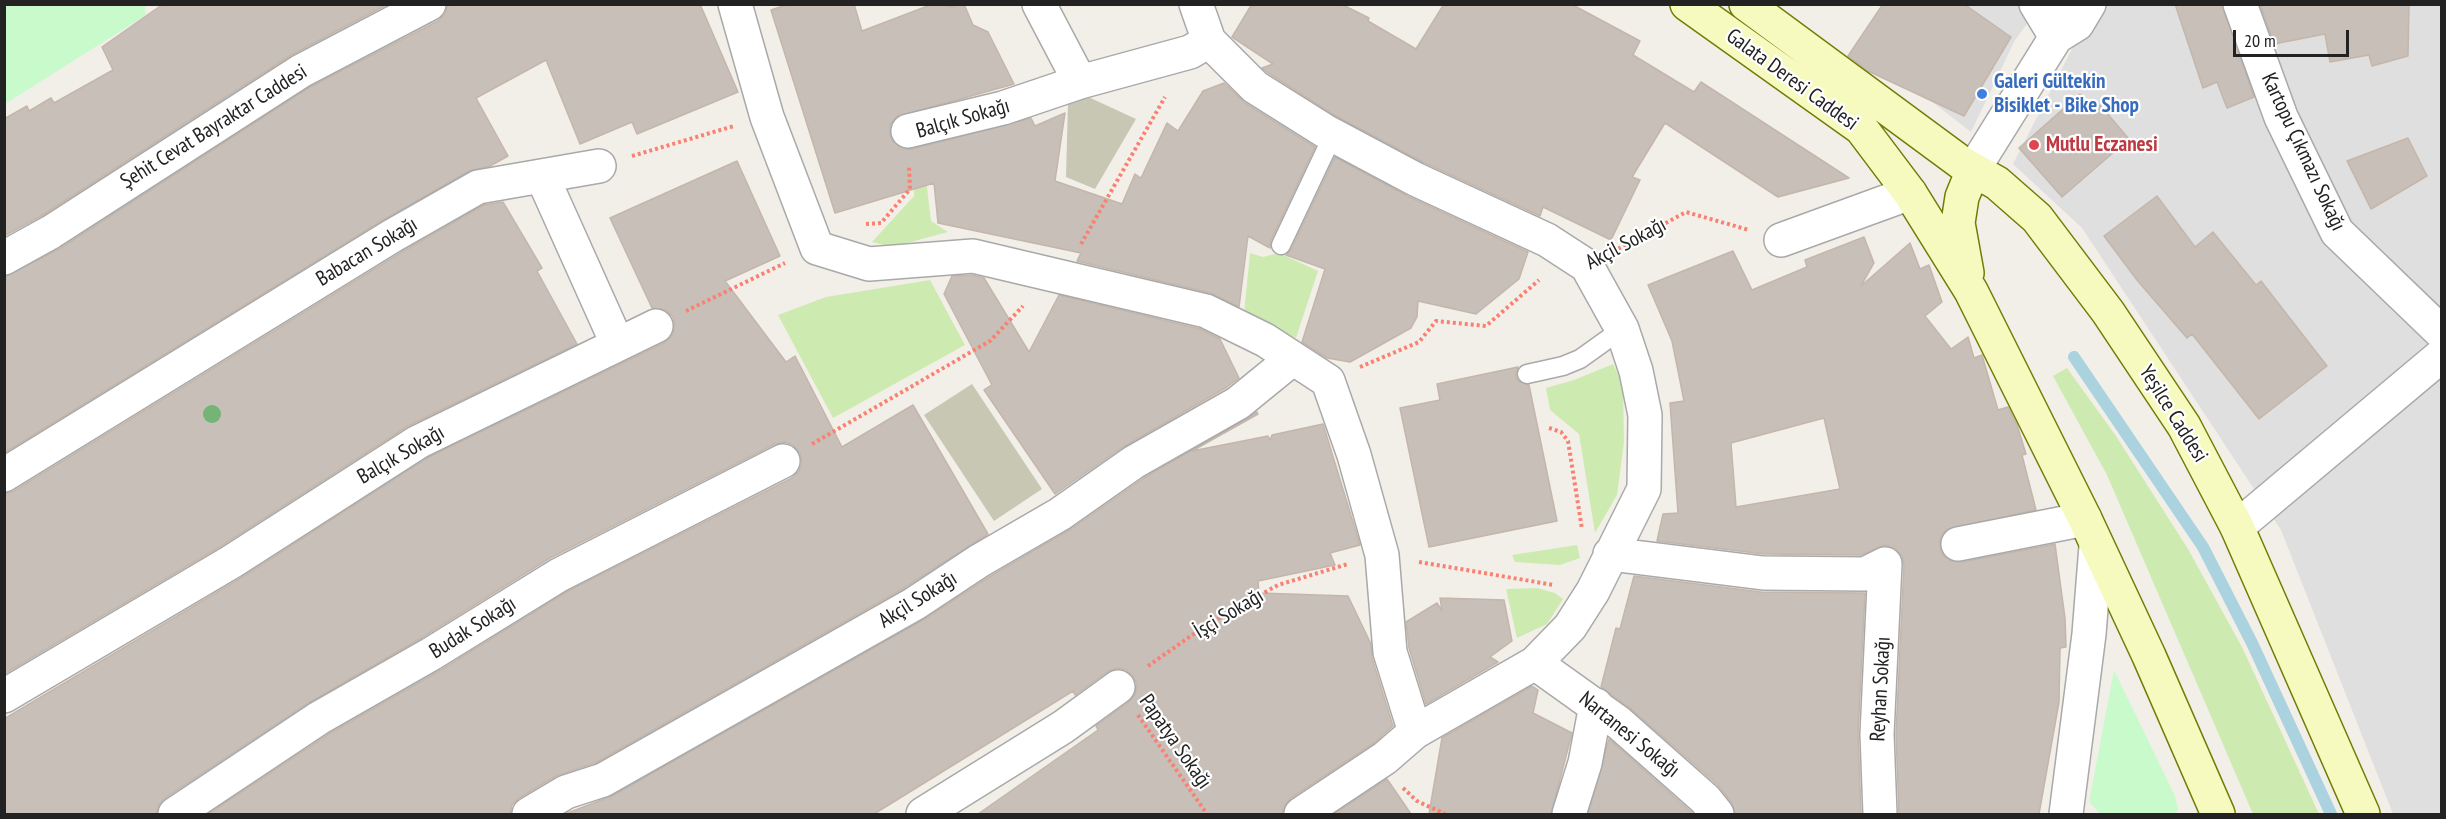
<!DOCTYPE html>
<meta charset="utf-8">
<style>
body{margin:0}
#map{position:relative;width:2446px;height:819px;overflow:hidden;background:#f2efe9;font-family:"PT Sans Narrow",sans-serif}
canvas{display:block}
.frame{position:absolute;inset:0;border:6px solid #222;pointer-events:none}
.scale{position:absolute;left:2233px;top:30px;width:116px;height:27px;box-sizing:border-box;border:3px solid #222;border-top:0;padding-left:8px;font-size:18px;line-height:21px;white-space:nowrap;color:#222;-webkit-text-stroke:4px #fff;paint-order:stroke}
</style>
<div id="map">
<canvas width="2446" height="819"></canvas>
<div class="frame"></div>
<div class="scale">20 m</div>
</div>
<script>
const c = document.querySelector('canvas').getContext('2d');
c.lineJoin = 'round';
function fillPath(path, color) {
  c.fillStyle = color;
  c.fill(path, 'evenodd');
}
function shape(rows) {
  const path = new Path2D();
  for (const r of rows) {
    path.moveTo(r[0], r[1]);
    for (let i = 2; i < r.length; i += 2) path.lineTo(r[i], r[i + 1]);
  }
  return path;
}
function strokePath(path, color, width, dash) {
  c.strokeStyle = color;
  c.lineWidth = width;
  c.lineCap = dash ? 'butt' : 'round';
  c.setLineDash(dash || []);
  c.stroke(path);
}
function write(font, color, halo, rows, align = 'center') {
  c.font = font + ' "PT Sans Narrow",sans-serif';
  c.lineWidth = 4.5;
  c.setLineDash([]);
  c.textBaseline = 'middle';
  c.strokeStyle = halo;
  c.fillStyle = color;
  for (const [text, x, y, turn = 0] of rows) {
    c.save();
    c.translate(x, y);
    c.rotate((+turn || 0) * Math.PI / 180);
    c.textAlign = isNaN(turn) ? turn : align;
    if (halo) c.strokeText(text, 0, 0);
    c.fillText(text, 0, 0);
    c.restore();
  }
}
fillPath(shape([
 [1885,5,2041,5,2015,40,1971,132,1865,50],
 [2103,5,2441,5,2441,814,2393,814,2281,530,2082,228,2013,164,2075,43]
]), '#e0dfdf');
fillPath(shape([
 [1084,95,1136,119,1095,189,1066,177,1068,103],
 [972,384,1042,489,994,521,924,415]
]), '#c7c7b4');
fillPath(shape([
 [922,146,931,221,948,232,892,247,872,242,914,196,914,148],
 [1250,253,1263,257,1279,253,1318,271,1296,338,1244,314],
 [930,280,965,345,833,418,778,315,826,297],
 [1613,364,1623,384,1624,442,1617,495,1595,533,1579,434,1550,410,1546,388,1574,380],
 [2067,368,2116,436,2188,549,2242,647,2319,814,2253,814,2107,475,2053,376],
 [1577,545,1580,558,1560,565,1515,562,1512,555],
 [1537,588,1555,593,1563,599,1547,624,1517,638,1506,589]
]), '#cdebb0');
fillPath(shape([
 [16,4,145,5,146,15,5,104,5,6],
 [2114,670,2175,796,2178,809,2175,814,2101,814,2089,802]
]), '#c8facc');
strokePath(shape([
 [2074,357,2203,547,2252,643,2331,814]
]), '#aad3df', 12);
const building = shape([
 [163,4,388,4,291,55,41,216,4,236,4,119,27,106,29,111,51,98,54,103,113,70,102,47,163,4],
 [448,4,700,4,738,92,637,134,632,122,580,144,546,60,476,98,508,156,490,166,469,171,383,220,4,453,4,277,61,248,310,87,438,21,445,14,448,4],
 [789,4,854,4,862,31,933,4,953,7,964,4,973,25,988,32,1014,84,896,117,890,125,890,135,894,143,903,149,912,149,1031,118,1035,126,1065,113,1055,181,1122,204,1135,174,1141,178,1167,123,1178,131,1203,91,1224,83,1245,103,1315,147,1271,240,1270,248,1248,236,1239,307,1210,293,1077,261,1081,253,938,223,934,183,835,213,771,10,789,4],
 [1252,4,1341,4,1369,18,1368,21,1416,49,1444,4,1571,4,1640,41,1633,55,1694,92,1701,82,1849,178,1778,197,1665,123,1632,177,1640,180,1611,240,1543,207,1540,216,1423,162,1334,115,1267,72,1262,68,1273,64,1232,37,1252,4],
 [1883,4,1964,4,2011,37,1964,116,1868,71,1848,56,1883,4],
 [2175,4,2222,4,2254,97,2227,108,2217,82,2203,88,2175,4],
 [2260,4,2409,4,2408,56,2372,66,2369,55,2330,62,2325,34,2274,44,2260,4],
 [2080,94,2094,110,2100,105,2129,139,2062,197,2019,148,2080,94],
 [2408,138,2427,176,2371,209,2347,161,2408,138],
 [1335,157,1407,196,1528,252,1519,279,1476,314,1418,301,1417,317,1411,328,1350,362,1327,358,1302,342,1325,269,1286,255,1291,250,1335,157],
 [737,161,780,256,725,281,786,362,795,356,842,447,913,405,988,534,904,588,595,763,556,776,519,798,512,805,510,814,208,814,329,734,441,670,568,591,792,478,799,471,802,463,800,453,793,445,785,442,775,444,550,558,421,638,310,702,165,798,159,805,156,814,4,814,4,719,241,578,427,458,664,343,671,337,675,327,673,317,666,310,652,308,610,218,737,161],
 [2157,196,2195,247,2213,232,2256,285,2261,281,2327,366,2259,419,2192,334,2187,338,2137,280,2104,236,2157,196],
 [503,202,542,268,537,271,577,344,408,426,221,546,4,674,4,494,14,491,402,252,484,205,503,202],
 [1864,237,1874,263,1861,286,1910,243,1920,269,1929,265,1942,302,1925,316,1951,349,1968,337,1974,358,1982,355,1998,410,2008,407,2017,425,2026,454,2022,455,2036,510,1946,530,1940,539,1940,547,1944,556,1951,561,1962,562,2055,544,2065,618,2066,647,2060,648,2059,702,2039,814,1899,814,1896,734,1904,565,1902,556,1896,549,1885,545,1861,555,1764,554,1657,541,1663,514,1678,513,1670,403,1684,401,1672,341,1648,285,1733,251,1752,290,1807,267,1805,260,1864,237],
 [1824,418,1840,489,1736,507,1731,443,1824,418],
 [972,275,984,278,1029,352,1059,295,1200,329,1220,339,1239,378,1227,387,1123,447,1055,494,984,390,992,385,944,294,952,276,972,275],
 [1518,367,1516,376,1518,381,1529,385,1557,521,1429,547,1400,408,1440,400,1437,384,1518,367],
 [1257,412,1258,414,1192,451,1268,436,1270,440,1272,435,1323,424,1360,545,1330,553,1335,565,1258,581,1259,593,1348,596,1371,644,1372,658,1393,726,1374,743,1291,798,1285,805,1282,814,978,814,1098,730,1096,726,1129,702,1135,694,1137,684,1133,676,1126,670,1117,668,1107,672,1075,695,1073,691,874,814,565,814,612,796,923,620,989,577,1071,529,1144,478,1257,412],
 [1634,576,1761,592,1865,593,1858,733,1861,814,1735,814,1732,803,1718,785,1631,709,1601,687,1616,628,1620,629,1634,576],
 [1440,598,1504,600,1512,641,1490,657,1498,662,1426,704,1409,648,1406,622,1437,603,1442,611,1440,598],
 [1532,686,1538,690,1533,713,1572,733,1551,814,1429,814,1442,738,1532,686],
 [1609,739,1691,812,1693,814,1588,814,1609,739],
 [1387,779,1411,814,1334,814,1387,779]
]);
fillPath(building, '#c7bfb8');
strokePath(building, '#c4b6ab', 1.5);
const service = shape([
 [1281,245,1333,135],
 [1527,374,1563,366,1580,359,1622,329]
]);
const minor = shape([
 [735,4,767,117,817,248,869,264,973,256,1206,311,1265,340,1328,381,1354,455,1382,555,1390,652,1415,732],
 [1039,4,1080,82,1190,52,1209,41],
 [1196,4,1209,41,1255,87,1325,131,1415,179,1547,240,1587,266,1622,329,1636,371,1645,415,1644,489,1593,591,1570,627,1535,663,1415,732,1385,758,1301,814],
 [2036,4,2056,37],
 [2240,4,2281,117,2337,232,2442,333],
 [908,131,1003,108,1080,82],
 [542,176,617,343],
 [1781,240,1910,193],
 [4,258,51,232,301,71,429,4],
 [4,475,392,236,478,187,599,166],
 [2237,527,2442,355],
 [1958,544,2085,519],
 [1610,554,1763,573,1865,574,1885,564,1877,734,1880,814],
 [1535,663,1619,723,1705,799,1717,814],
 [4,696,231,562,418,442,656,326],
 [175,814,319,718,431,654,559,575,783,461],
 [529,814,566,792,603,780,914,604,979,561,1060,514,1134,462,1238,403,1292,359],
 [923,814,1063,727,1118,687],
 [1569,814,1585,763,1596,705],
 [2066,814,2089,634,2096,546]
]);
const tertiary = shape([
 [2056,37,2056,10,2060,4],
 [1973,170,2056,37,2077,24,2089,4]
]);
const secondary = shape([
 [1687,4,1861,128,1910,193,1971,291,2085,519,2149,656,2218,814],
 [1746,4,1963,164,1997,183,2037,218,2108,312,2184,426,2237,527,2363,814],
 [1967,273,1958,223,1962,197,1973,170]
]);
strokePath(service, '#a9a9a9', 21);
strokePath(minor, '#a9a9a9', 36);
strokePath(tertiary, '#a9a9a9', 36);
strokePath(secondary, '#707d05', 36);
strokePath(shape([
 [632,156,734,126],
 [866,224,881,223,910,189,909,166],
 [1081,244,1165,97],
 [1618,249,1686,212,1749,230],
 [686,311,785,263],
 [1360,367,1419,342,1436,321,1486,326,1539,280],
 [1549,428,1561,432,1568,441,1582,529],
 [812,444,990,341,1023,306],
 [1419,562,1554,585],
 [1148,666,1208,624,1278,585,1348,564],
 [1138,715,1207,814],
 [1403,788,1417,801,1445,814]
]), '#fa8072', 4, [3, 3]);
strokePath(service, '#fff', 18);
strokePath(minor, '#fff', 33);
strokePath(tertiary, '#fff', 33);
strokePath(secondary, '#f7fabf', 33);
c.fillStyle = '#74b475';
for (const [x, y] of [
 [212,414]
]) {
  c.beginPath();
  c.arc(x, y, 9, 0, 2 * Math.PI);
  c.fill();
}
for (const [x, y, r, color] of [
 [1982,94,6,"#3f7fe0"],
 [2034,145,6,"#e0444e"]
]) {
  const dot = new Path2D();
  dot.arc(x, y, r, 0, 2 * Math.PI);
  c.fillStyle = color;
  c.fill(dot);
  strokePath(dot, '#fff', 2);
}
write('21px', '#222', '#fff', [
 ["Galata Deresi Caddesi",1792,80,36],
 ["Balçık Sokağı",963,119,-16],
 ["Şehit Cevat Bayraktar Caddesi",214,127,-32],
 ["Kartopu Çıkmazı Sokağı",2303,152,65],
 ["Akçil Sokağı",1626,244,-28],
 ["Babacan Sokağı",367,252,-31],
 ["Yeşilce Caddesi",2173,414,58],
 ["Balçık Sokağı",401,455,-30],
 ["Akçil Sokağı",918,600,-32],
 ["İşçi Sokağı",1229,614,-31],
 ["Budak Sokağı",473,628,-32],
 ["Reyhan Sokağı",1881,689,-87],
 ["Nartanesi Sokağı",1629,735,39],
 ["Papatya Sokağı",1175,742,55]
]);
write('bold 21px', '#366cbe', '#fff', [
 ["Galeri Gültekin",1994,82],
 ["Bisiklet - Bike Shop",1994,106]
], 'left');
write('bold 21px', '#be3a42', '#fff', [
 ["Mutlu Eczanesi",2046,145]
], 'left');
</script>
